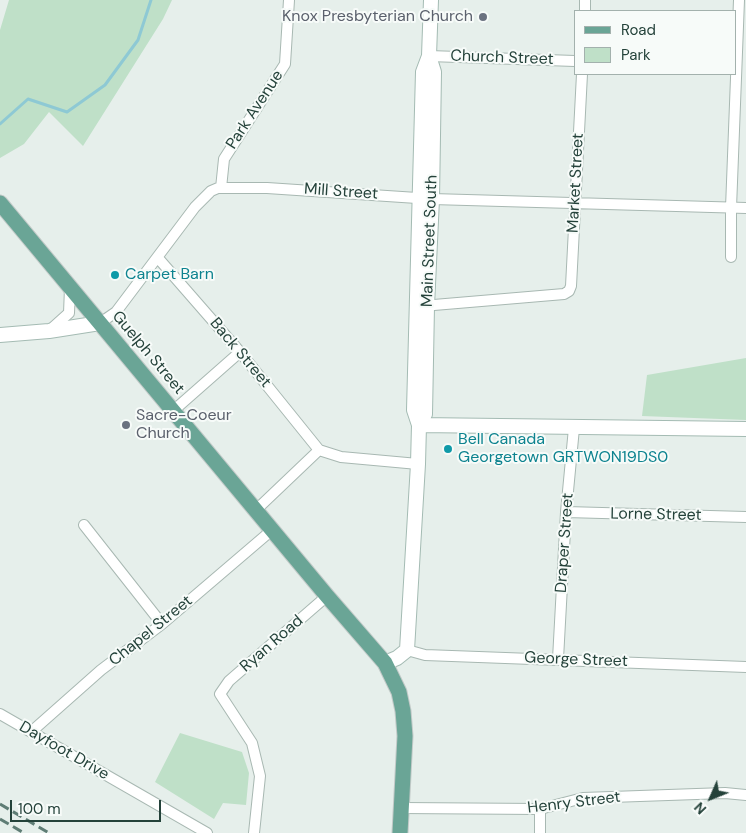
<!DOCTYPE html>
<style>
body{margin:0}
#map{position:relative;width:746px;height:833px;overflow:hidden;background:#e6efeb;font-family:"DM Sans",sans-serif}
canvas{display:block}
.legend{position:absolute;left:574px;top:10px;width:162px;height:65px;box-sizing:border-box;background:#f7fbf9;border:1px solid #a3b1ad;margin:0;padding:6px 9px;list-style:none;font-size:15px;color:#24423a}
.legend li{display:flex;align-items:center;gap:10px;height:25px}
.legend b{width:25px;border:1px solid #a3b1ad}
.north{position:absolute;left:686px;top:773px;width:50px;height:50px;-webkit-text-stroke:4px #f7fbf9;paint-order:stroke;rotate:226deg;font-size:14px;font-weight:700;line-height:20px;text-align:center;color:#24423a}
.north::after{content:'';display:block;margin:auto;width:18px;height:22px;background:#24423a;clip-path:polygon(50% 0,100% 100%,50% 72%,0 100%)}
.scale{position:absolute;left:10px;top:800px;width:151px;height:22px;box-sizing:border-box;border:2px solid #24423a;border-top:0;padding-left:6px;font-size:15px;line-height:18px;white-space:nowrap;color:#24423a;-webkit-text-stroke:4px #f7fbf9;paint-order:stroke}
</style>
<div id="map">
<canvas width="746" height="833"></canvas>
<ul class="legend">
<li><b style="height:6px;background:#6aa596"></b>Road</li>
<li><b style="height:14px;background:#bfe0c8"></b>Park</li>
</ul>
<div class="north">N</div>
<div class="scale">100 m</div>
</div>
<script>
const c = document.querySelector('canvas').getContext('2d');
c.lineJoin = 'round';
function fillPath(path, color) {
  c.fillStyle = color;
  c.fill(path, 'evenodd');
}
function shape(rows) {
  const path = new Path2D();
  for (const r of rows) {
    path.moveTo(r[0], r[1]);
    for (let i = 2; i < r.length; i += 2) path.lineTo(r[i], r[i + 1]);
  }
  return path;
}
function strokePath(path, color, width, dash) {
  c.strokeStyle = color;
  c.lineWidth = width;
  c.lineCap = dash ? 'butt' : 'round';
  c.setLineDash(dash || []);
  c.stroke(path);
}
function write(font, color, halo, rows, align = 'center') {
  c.font = font + ' "DM Sans",sans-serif';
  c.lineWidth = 4;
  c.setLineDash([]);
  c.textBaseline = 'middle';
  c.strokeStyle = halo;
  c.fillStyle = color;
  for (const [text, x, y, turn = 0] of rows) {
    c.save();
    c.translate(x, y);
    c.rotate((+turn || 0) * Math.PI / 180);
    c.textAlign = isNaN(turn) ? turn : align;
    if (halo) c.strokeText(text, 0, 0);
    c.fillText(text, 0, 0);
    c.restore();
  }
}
fillPath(shape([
 [9,0,172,0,163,19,83,146,49,112,24,144,0,158,0,30],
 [746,358,746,420,642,416,647,375],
 [180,733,242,752,249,773,246,805,223,803,214,819,155,782]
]), '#bfe0c8');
strokePath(shape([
 [0,124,28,99,67,112,105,85,138,40,151,0]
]), '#8ec9d4', 3);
const street = shape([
 [585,11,585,0],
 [429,56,575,61],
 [221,188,224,159,285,64,289,0],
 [731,257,731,208,739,0],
 [158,258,240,352,319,450],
 [422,306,564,294,569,291,571,286,582,74],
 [100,323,116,312,195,207,211,191,218,188,267,188,432,199,746,208],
 [49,331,69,313,70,288],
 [173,411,240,352],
 [319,450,341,457,418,464],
 [256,510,319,450],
 [566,512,746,517],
 [84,525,162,624],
 [407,650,425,655,746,667],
 [558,659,566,512,574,428],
 [0,714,207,833],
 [31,732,101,670,162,624,272,530],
 [401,808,540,809,583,798,725,793,746,795],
 [254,833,260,776,252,743,220,694,229,681,327,596],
 [540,833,540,809]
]);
const secondary = shape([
 [0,335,49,331,100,323],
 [419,425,425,414,427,306,432,199,434,72,429,56],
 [419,425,746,429],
 [385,663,397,658,407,650,418,464,419,425,414,410,423,72,429,56,431,0]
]);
const primary = shape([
 [0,203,327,596,385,663,399,692,403,711,405,736,400,833]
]);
strokePath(street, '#a8b8b2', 12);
strokePath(secondary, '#a4bbb3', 16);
strokePath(primary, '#c2cac8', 17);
strokePath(street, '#fff', 10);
strokePath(secondary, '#fff', 14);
strokePath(primary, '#6aa596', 15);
strokePath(shape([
 [0,804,49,833],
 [0,819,24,833]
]), '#5f7d75', 3, [10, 5]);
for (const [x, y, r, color] of [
 [483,17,5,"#6b7280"],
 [115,275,5,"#0f9aa8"],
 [126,425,5,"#6b7280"],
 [448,449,5,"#0f9aa8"]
]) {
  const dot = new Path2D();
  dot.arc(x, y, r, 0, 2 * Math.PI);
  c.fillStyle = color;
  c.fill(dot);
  strokePath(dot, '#f7fbf9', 2);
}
write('16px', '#5b616d', '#f7fbf9', [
 ["Knox Presbyterian Church",473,17],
 ["Sacre-Coeur",136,416,"left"],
 ["Church",136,434,"left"]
], 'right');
write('16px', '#24423a', '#f7fbf9', [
 ["Church Street",502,58,2],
 ["Park Avenue",255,110,-57],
 ["Market Street",576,183,-87],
 ["Mill Street",341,192,4],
 ["Main Street South",430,241,-88],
 ["Guelph Street",148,353,50],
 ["Back Street",240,353,50],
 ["Lorne Street",656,515,1],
 ["Draper Street",565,543,-86],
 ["Chapel Street",151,631,-39],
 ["Ryan Road",272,644,-41],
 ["George Street",576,660,2],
 ["Dayfoot Drive",64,751,30],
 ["Henry Street",574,803,-7]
]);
write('16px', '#0d838f', '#f7fbf9', [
 ["Carpet Barn",125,275],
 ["Bell Canada",458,440],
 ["Georgetown GRTWON19DS0",458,458]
], 'left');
</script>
